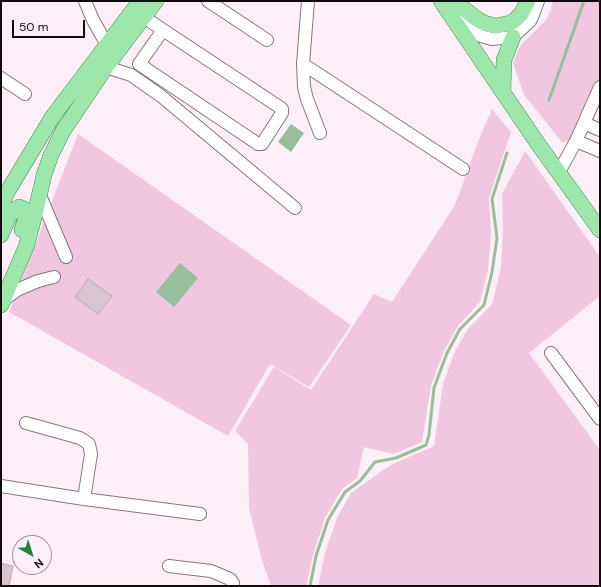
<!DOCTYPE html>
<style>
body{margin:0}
#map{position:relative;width:601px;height:587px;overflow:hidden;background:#fdeff7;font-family:"DM Sans",sans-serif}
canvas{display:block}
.frame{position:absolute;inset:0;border:2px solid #110b0e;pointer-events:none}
.north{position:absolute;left:12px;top:535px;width:40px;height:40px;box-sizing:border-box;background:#fdeff7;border:1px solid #9f949a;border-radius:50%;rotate:141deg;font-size:11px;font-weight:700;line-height:16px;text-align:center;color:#110b0e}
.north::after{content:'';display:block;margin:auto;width:14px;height:18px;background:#1d8439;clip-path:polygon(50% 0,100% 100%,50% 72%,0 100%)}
.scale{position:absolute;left:12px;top:20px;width:73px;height:18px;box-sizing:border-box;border:2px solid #110b0e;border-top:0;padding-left:5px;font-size:12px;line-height:14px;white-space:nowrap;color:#110b0e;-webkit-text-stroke:3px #fdeff7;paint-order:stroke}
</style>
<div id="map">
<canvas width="601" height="587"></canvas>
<div class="frame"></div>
<div class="north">N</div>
<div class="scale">50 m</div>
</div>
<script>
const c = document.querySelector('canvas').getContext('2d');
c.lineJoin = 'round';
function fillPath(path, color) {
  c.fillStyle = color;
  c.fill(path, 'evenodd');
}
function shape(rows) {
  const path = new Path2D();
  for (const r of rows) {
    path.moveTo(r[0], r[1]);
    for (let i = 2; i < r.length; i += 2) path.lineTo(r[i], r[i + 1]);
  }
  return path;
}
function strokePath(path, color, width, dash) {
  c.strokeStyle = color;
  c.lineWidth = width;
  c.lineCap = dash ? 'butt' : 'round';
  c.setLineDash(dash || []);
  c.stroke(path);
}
fillPath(shape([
 [553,1,600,1,600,75,576,136,571,141,562,142,524,95,513,63,520,46,546,20,550,12],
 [492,109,511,132,489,198,491,234,488,270,480,302,458,326,444,351,431,386,422,442,394,454,364,447,357,478,342,489,325,518,313,555,306,586,271,586,261,557,249,508,248,444,235,431,274,367,311,390,374,294,392,302,455,205,477,144],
 [78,134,351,325,309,387,270,364,228,436,9,312],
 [525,151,600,257,600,296,529,353,600,450,600,586,318,586,325,553,337,518,351,493,383,470,395,463,434,446,443,384,455,351,468,329,492,304,501,267,503,229,502,194]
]), '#f0c7de');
fillPath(shape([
 [291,124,304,133,291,152,278,142],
 [180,263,198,278,174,307,156,292]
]), '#97bf9c');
strokePath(shape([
 [549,100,584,1],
 [310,586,316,556,328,520,345,492,360,481,375,462,396,458,426,445,429,435,434,388,447,353,460,329,484,305,492,272,497,238,492,199,507,153]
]), '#97bf9c', 3);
const building = shape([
 [88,279,112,296,98,314,75,297,88,279],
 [1,563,13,566,9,586,1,586,1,563]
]);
fillPath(building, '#d7c6cf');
strokePath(building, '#b9a9b2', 1);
const minor = shape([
 [85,1,93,20,107,45],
 [208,1,267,40],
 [308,1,303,64,304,87,307,99,320,133],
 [144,17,163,30,281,108,282,109,282,113,262,144,258,144,139,64,163,30],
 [457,20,468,29,481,36,492,39,513,37,530,21,533,15,538,1],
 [303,64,463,169],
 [106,67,131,75,161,96,295,208],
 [1,78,25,94],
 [584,123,600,130],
 [576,141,600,151],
 [559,172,576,141,600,87],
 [39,193,66,257],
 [3,300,17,290,38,281,54,277],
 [551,353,600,419],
 [26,423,80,438,89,444,91,454,84,499],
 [1,486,84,499,200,514],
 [169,566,211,571,230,579,233,583,233,586]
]);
const major = shape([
 [441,1,536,141,600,230],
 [454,1,476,18,484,23,496,26,510,23,515,20,521,14,528,1],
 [503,92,504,60,513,37],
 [1,209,6,194,53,116,140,1],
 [1,235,9,217,14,210,19,207,24,209,27,214,22,230],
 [1,305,26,247,34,218,44,175,51,155,63,131,106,67,156,1]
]);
strokePath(minor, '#86777f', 14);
strokePath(major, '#418f50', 16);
strokePath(minor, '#fff', 12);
strokePath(major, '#9de6ac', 15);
</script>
